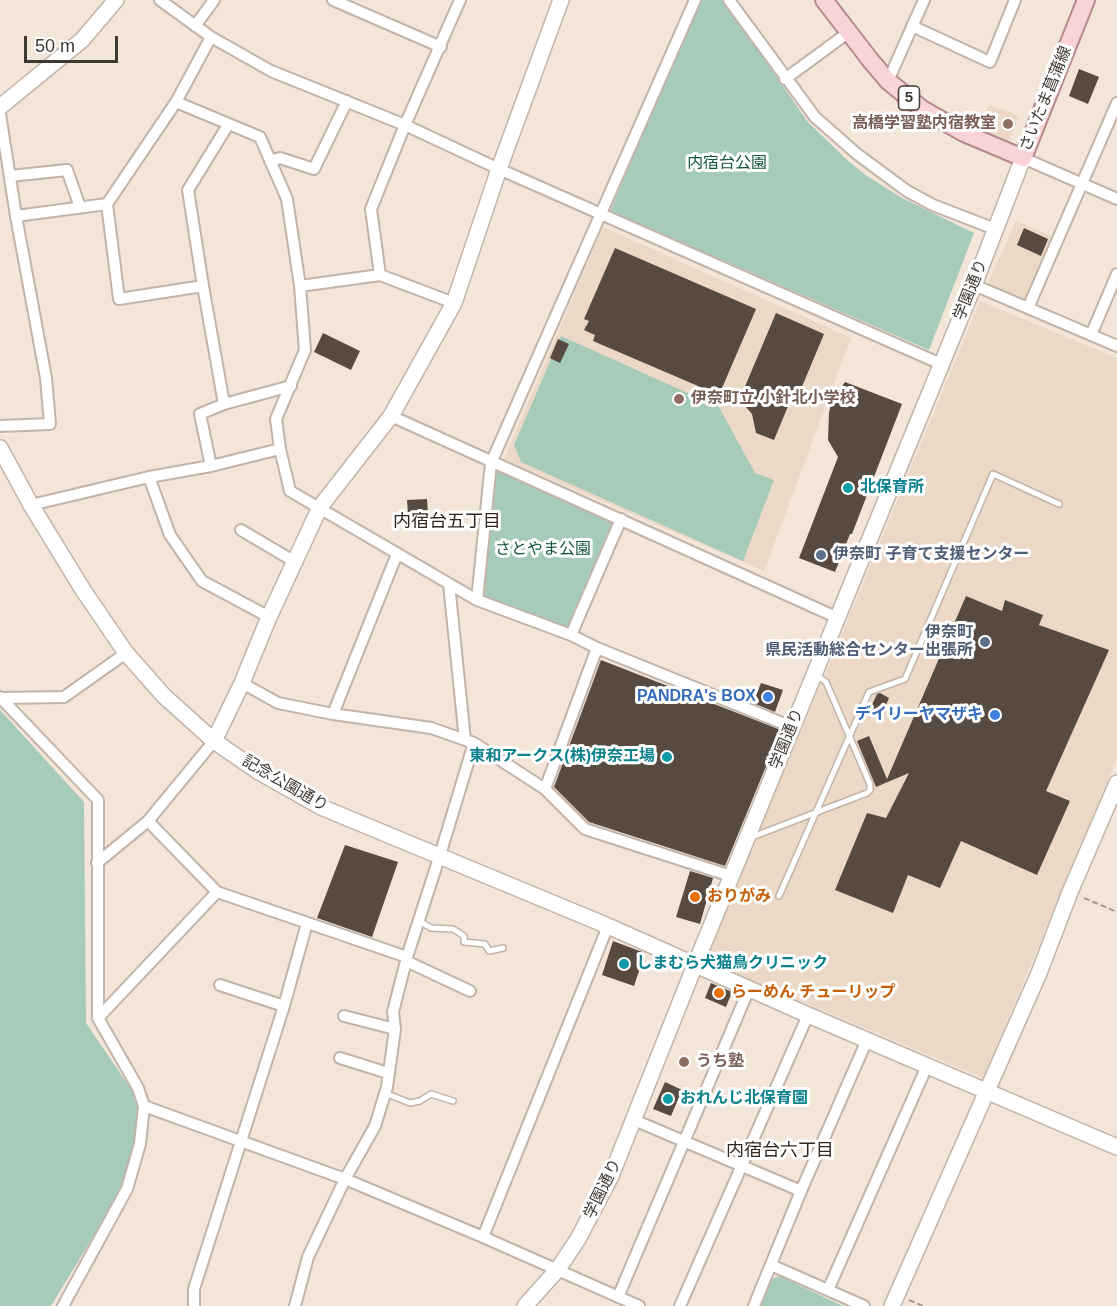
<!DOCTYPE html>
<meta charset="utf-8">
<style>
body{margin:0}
#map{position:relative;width:1117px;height:1306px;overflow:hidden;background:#f3e5d8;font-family:Helvetica,sans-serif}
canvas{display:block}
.scale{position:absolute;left:24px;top:36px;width:94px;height:27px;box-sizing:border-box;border:3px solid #3f3934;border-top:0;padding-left:8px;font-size:18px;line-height:21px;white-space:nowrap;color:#3f3934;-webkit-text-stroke:4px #fff;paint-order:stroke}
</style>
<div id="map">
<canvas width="1117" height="1306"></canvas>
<div class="scale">50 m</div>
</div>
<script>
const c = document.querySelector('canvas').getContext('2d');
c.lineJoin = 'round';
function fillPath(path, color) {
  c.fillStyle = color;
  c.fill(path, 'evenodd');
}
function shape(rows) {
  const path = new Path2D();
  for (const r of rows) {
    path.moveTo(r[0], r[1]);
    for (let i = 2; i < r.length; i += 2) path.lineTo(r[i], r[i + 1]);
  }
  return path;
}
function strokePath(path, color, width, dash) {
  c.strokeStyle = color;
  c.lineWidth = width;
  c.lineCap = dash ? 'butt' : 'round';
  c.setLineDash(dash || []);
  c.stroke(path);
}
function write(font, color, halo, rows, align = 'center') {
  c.font = font + ' Helvetica,"Noto Sans JP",sans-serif';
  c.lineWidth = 6;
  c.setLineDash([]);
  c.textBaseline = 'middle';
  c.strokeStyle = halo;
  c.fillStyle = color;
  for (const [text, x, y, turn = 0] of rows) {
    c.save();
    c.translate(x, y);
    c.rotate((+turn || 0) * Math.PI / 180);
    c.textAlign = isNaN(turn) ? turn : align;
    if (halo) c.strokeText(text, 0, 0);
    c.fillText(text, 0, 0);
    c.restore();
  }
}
fillPath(shape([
 [989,105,1019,116,1009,142,979,131],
 [1016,221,1054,237,1027,303,987,285],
 [603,227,851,338,764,571,504,459],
 [980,301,1117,358,1117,759,983,1078,704,960,830,663]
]), '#ecd8c6');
fillPath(shape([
 [700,0,724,0,807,121,848,161,867,176,902,198,974,233,929,350,610,211],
 [561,336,719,407,755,473,774,480,743,561,521,462,514,445],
 [491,463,621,519,571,635,477,600],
 [0,710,84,802,86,1023,135,1095,138,1112,135,1143,119,1194,51,1306,0,1306],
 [779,1276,843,1306,760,1306,772,1279]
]), '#a6cbb9');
fillPath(shape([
 [1079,69,1099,77,1088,104,1069,96],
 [1024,228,1048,239,1041,256,1017,245],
 [615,248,756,309,719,395,593,341,595,335,584,330,589,321,584,319],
 [776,313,824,334,796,401,791,399,774,440,756,433,752,414,746,407,738,403],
 [323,333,360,351,351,370,314,352],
 [558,339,569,344,560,363,550,358],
 [845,382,902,404,852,534,850,534,835,572,799,558,838,457,828,440,829,413,831,403],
 [427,499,429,527,409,528,407,500],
 [966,596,1002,611,1005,600,1043,615,1039,625,1109,650,1046,791,1070,801,1037,875,961,841,940,888,908,875,893,913,835,890,867,813,886,818,909,773,876,787,857,741,869,736,887,779],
 [601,660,781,730,725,866,589,822,554,787],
 [761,683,783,690,775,712,753,703],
 [880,693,889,698,879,722,870,709,877,694],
 [345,845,398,862,372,937,317,918],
 [690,871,713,878,700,924,676,917],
 [613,941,645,953,634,986,602,975],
 [711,983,732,992,726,1007,705,998],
 [665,1082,682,1090,671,1116,653,1109]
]), '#574a41');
const lane = shape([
 [752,837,867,793,870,790,870,784,826,682,816,675],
 [779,896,869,692,905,679,993,474,1059,504],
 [419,921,431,928,453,929,464,936,464,942,485,944,489,951,503,948],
 [385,1093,410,1103,420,1101,431,1094,453,1101]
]);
const street = shape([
 [160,0,211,37,271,71,405,125,499,169,941,364],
 [333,0,441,47],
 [729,0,815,117,857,154,907,191,933,205,995,229],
 [195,26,214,0],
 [912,26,990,62,1015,0],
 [785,79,849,32],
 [888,81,924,0],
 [176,102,260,137,287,199,300,286,305,350,276,419,280,449,290,491,477,600,571,635,597,648,792,727],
 [0,114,16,216,46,378,50,424,0,426],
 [1023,158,1117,199],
 [270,161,280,158,314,169,347,101],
 [10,176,67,170,80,207],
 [16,216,107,204],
 [380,275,371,209,405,125,460,0],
 [974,285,1117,346],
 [203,286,119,299,107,204,176,102,211,37],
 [300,286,380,275,454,303],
 [1028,308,1117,103],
 [1091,335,1117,274],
 [224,404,203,286,188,190,228,125],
 [391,416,838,618],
 [211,466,200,414,224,404,291,386],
 [149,477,170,535,202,581,269,617],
 [31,505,149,477,211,466,280,449],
 [241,530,295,562],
 [449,584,465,740],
 [477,600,491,463,695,0],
 [571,635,621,519],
 [242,683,278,703,333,714,431,728,474,743,545,789,585,829,731,876],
 [0,697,98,800,98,1018,138,1088,144,1106,140,1144,127,1189,63,1306],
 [0,698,64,697,126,653],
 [333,714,397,554],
 [545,789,597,648],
 [148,821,217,892,407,957],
 [97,863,148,821,214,741],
 [406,961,470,991],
 [220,985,284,1006],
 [344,1016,395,1029],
 [98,1018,217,892],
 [340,1058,388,1073],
 [144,1106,345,1179,483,1237,639,1306],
 [634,1120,801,1191],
 [483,1237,608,926],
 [771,1265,864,1306],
 [828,1290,927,1066],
 [618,1297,749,989],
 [194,1306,194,1289,284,1006,307,923],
 [295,1306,308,1257,345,1179,375,1126,387,1087,395,1029,393,1012,407,957,440,855,474,743],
 [680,1306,808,1015],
 [754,1306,801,1191,867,1040]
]);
const secondary = shape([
 [0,107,82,40,116,0],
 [0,448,31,505,83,590,126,653,164,696,214,741,259,772,321,807,608,926,808,1015,1117,1147],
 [214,741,242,683,269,617,320,507,391,416,454,303,499,169,561,0],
 [525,1306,558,1269,578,1239,611,1176,695,965,974,285,1023,158],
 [892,1306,1039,973,1070,892,1117,783]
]);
const primary = shape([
 [824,0,871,61,888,81,922,109,964,133,1023,158,1086,0]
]);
strokePath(lane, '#c2b4a8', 8);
strokePath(street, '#c2b4a8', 14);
strokePath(secondary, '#c2b4a8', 18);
strokePath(primary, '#b68a8c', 20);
strokePath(shape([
 [1084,898,1117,912],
 [909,1300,923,1306]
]), '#a59a91', 2, [6, 3]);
strokePath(lane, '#fff', 5);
strokePath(street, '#fff', 10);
strokePath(secondary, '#fff', 15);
strokePath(primary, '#fad3d6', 16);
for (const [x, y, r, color] of [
 [1008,124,6,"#8d6e63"],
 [679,399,6,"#8d6e63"],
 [848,488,6,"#0f9aa8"],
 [821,555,6,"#5c6f8a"],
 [985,642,6,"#5c6f8a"],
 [768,697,6,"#3f7fe0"],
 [995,715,6,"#3f7fe0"],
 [667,757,6,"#0f9aa8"],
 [695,897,6,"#e8710a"],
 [624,964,6,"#0f9aa8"],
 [719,993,6,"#e8710a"],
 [684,1062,6,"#8d6e63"],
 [668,1099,6,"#0f9aa8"]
]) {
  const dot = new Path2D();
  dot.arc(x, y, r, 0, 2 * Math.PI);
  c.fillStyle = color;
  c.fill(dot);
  strokePath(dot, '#fff', 2);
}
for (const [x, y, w] of [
 [909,98,21]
]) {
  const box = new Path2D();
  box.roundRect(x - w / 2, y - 12, w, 24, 4.5);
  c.fillStyle = '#fff';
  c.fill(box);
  strokePath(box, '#3f3934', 1.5);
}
write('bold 15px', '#3f3934', null, [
 ["5",909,98]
]);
write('16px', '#3f3934', '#fff', [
 ["さいたま菖蒲線",1046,99,-68],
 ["学園通り",971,290,-68],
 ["学園通り",787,739,-68],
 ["記念公園通り",285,784,30],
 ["学園通り",603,1189,-64]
]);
write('bold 16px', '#785e54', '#fff', [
 ["高橋学習塾内宿教室",996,124,"right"],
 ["伊奈町立 小針北小学校",691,399],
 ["うち塾",696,1062]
], 'left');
write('16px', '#10543c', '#fff', [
 ["内宿台公園",727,164],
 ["さとやま公園",543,550]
]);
write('bold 16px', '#0d838f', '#fff', [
 ["北保育所",860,488],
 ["東和アークス(株)伊奈工場",655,757,"right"],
 ["しまむら犬猫鳥クリニック",636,964],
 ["おれんじ北保育園",680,1099]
], 'left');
write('bold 16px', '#4e5e75', '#fff', [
 ["伊奈町 子育て支援センター",833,555],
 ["伊奈町",973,633,"right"],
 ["県民活動総合センター出張所",973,651,"right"]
], 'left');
write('bold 16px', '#366cbe', '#fff', [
 ["PANDRA's BOX",756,697],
 ["デイリーヤマザキ",983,715]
], 'right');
write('bold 16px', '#c56008', '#fff', [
 ["おりがみ",707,897],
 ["らーめん チューリップ",731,993]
], 'left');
write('18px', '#33281f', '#fff', [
 ["内宿台五丁目",447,522],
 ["内宿台六丁目",780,1151]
]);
</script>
